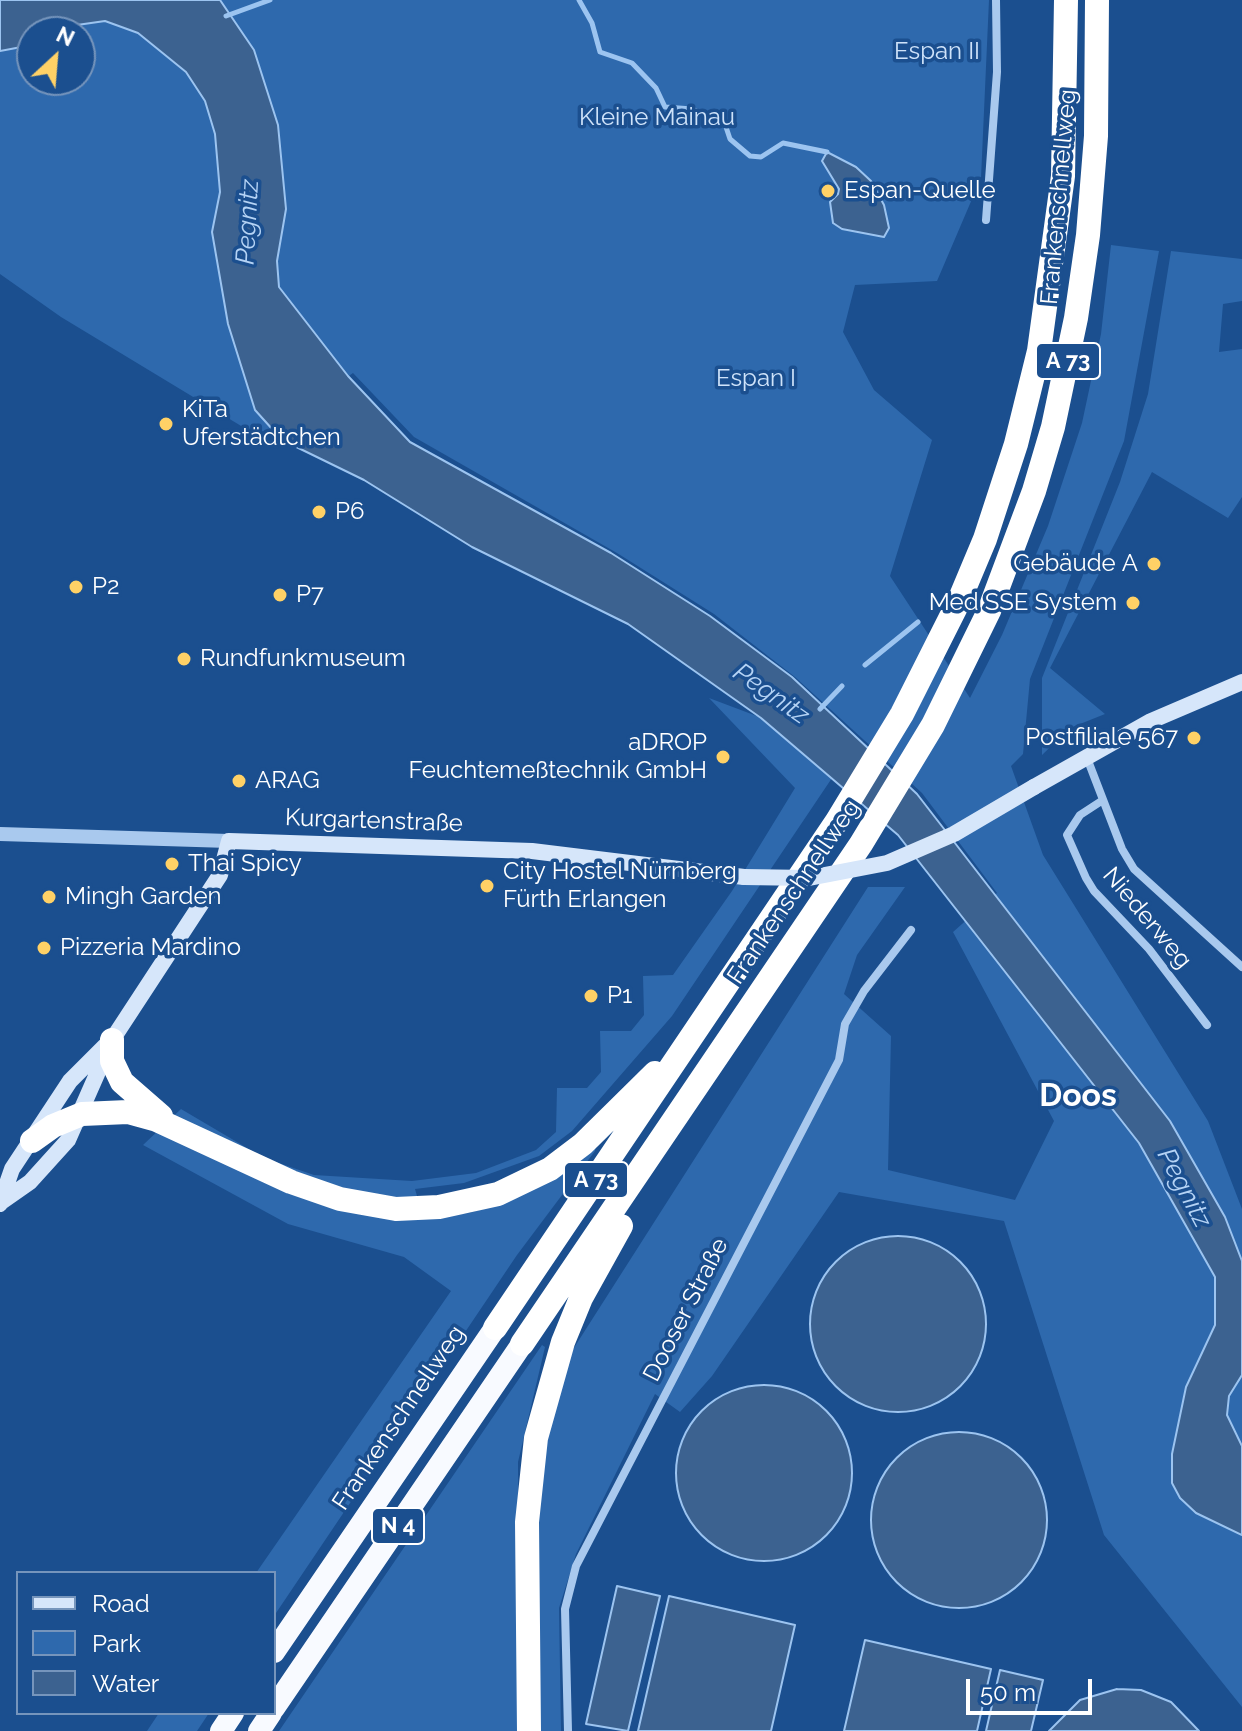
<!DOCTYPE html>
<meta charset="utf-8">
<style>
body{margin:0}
#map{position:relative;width:1242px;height:1731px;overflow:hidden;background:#1b4f8f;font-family:Raleway,sans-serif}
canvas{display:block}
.legend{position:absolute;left:16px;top:1571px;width:260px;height:144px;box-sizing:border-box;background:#1b4f8f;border:2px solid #7695bc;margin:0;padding:10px 14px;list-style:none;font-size:24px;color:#fff}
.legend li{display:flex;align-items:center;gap:16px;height:40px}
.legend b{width:40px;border:2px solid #7695bc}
.north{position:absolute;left:16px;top:16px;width:80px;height:80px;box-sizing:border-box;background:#1b4f8f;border:2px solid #7695bc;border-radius:50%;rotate:26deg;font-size:22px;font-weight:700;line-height:32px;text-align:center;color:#fff}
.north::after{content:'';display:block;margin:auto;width:28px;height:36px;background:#ffd166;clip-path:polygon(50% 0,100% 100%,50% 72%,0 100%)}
.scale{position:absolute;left:966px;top:1679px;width:126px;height:36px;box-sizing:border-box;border:4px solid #fff;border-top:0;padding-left:10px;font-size:24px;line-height:28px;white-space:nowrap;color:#fff;-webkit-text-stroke:6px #1b4f8f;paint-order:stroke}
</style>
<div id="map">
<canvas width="1242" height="1731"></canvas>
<ul class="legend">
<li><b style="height:10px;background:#d6e6fa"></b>Road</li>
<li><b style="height:22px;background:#2e69ad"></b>Park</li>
<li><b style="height:22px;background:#3c6290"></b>Water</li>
</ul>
<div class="north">N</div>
<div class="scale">50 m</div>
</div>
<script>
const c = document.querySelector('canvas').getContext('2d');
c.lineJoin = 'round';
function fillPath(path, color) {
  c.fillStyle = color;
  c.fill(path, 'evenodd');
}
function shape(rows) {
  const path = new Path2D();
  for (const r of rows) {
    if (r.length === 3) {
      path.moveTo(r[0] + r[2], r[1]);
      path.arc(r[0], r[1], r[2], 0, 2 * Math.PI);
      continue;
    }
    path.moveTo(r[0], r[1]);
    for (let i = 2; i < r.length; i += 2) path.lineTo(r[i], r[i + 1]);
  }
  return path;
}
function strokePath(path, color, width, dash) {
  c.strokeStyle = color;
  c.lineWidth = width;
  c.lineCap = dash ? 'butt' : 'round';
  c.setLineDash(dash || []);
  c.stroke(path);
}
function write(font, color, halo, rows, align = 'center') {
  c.font = font + ' Raleway,sans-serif';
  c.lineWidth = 7;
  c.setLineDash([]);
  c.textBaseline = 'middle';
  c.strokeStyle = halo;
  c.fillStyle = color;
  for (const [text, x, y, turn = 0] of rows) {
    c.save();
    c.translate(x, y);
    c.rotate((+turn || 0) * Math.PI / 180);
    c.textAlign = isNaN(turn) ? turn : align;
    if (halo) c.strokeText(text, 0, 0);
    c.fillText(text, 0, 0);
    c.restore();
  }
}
fillPath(shape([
 [0,0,989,0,981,178,937,281,855,285,843,332,874,390,932,440,890,576,970,698,1002,635,1048,526,1082,423,1101,334,1111,245,1159,251,1124,441,1030,679,1023,754,1011,766,1043,855,1208,1121,1242,1209,1242,1707,1104,1535,1004,1221,839,1192,712,1376,680,1412,655,1394,576,1554,559,1608,561,1731,536,1731,534,1572,542,1460,563,1365,868,887,905,887,857,955,844,994,891,1036,888,1170,1015,1200,1054,1121,953,932,997,893,922,793,795,677,714,614,617,553,414,437,353,373,261,438,61,317,0,274],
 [32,32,80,32,80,80,32,80],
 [1171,251,1242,259,1242,301,1223,304,1219,352,1242,349,1242,497,1228,518,1152,472,1050,668,1105,714,1070,728,1042,755,1042,678,1120,482,1148,394],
 [709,698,762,718,832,778,672,1016,572,1131,539,1156,464,1183,415,1189,423,1217,469,1213,497,1205,596,1144,595,1151,517,1255,274,1616,274,1573,256,1573,451,1291,404,1257,288,1224,143,1145,181,1109,264,1158,314,1175,412,1181,476,1173,536,1150,556,1132,557,1088,587,1088,601,1072,600,1031,631,1031,644,1015,643,976,673,975,732,891,795,788],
 [542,1345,545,1347,518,1462,519,1731,279,1731],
 [159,1713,209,1713,197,1731,147,1731]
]), '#2e69ad');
const water = shape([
 [0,0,220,0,254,50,278,125,286,209,277,261,279,287,348,376,410,442,611,553,710,616,792,677,917,794,1170,1121,1225,1217,1242,1261,1242,1375,1229,1396,1227,1415,1242,1446,1242,1535,1196,1513,1180,1498,1172,1483,1172,1454,1186,1387,1215,1325,1215,1277,1139,1143,898,835,761,718,628,624,472,547,364,480,282,440,255,410,228,324,212,232,220,192,215,134,205,101,186,72,138,33,105,21,77,25,66,32,32,32,32,45,0,51,0,0],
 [827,152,856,167,871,181,884,205,889,228,884,237,842,229,833,223,830,202,838,194,839,189,822,161,827,152],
 [898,1324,88],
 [764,1473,88],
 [959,1520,88],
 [617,1586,660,1596,628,1731,586,1724,617,1586],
 [669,1596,795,1625,771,1731,638,1731,669,1596],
 [865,1640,991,1669,977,1731,844,1731,865,1640],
 [1000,1670,1043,1680,1031,1731,986,1731,1000,1670],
 [1117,1689,1141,1690,1171,1702,1199,1731,1049,1731,1080,1700,1117,1689]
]);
fillPath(water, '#3c6290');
strokePath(water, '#9cc4f0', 2);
strokePath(shape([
 [579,0,592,23,600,52,632,63,656,88,665,107,692,109,725,124,730,139,750,156,761,157,783,143,827,152],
 [226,16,270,0],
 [865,665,918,622],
 [820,709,842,686]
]), '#9cc4f0', 5);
strokePath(shape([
 [986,220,997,72,996,0],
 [1087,758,1122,849,1134,869,1242,967],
 [1103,800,1080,815,1067,835,1086,878,1094,891,1149,949,1207,1025],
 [568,1731,565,1609,576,1566,839,1060,845,1024,864,991,911,930]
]), '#a9c9ee', 8);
strokePath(shape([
 [0,834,229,841]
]), '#a9c9ee', 14);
strokePath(shape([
 [1034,787,1151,721,1242,682],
 [0,1203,30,1182,68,1140,112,1040,220,875,229,841,532,851,744,877],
 [0,1204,12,1169,70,1081,105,1046]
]), '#d6e6fa', 16);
strokePath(shape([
 [274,1652,495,1328],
 [274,1708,522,1344],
 [221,1731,233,1713],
 [259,1731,271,1713]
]), '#f8faff', 22);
strokePath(shape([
 [112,1040,112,1061,122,1082,161,1116],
 [32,1141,53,1126,82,1114,128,1112,157,1120,291,1182,340,1199,396,1209,439,1207,498,1194,550,1169,583,1144,655,1073],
 [495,1328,837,821,902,714,959,601,985,539,1016,444,1039,351,1063,176,1066,0],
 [522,1344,861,844,933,725,989,611,1034,491,1053,427,1076,318,1088,235,1096,136,1097,0],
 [529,1731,527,1522,536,1438,563,1342,581,1298,621,1226]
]), '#fff', 24);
strokePath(shape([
 [744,877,809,878,887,863,954,834,1034,787]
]), '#d6e6fa', 16);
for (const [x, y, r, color] of [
 [828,191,8,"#ffd166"],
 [166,424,8,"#ffd166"],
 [319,512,8,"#ffd166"],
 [1154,564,8,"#ffd166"],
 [76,587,8,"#ffd166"],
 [280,595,8,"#ffd166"],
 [1133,603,8,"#ffd166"],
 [184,659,8,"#ffd166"],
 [1194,738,8,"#ffd166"],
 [723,757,8,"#ffd166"],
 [239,781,8,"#ffd166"],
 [172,864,8,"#ffd166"],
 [487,886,8,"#ffd166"],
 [49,897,8,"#ffd166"],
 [44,948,8,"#ffd166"],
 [591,996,8,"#ffd166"]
]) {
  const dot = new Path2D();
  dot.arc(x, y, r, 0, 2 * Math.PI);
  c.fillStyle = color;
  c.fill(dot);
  strokePath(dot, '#1b4f8f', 3);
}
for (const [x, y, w] of [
 [1068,361,64],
 [596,1180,64],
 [398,1526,52]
]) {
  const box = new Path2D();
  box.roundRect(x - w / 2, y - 18, w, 36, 6);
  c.fillStyle = '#1b4f8f';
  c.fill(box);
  strokePath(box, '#fff', 2);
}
write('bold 22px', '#fff', null, [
 ["A 73",1068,361],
 ["A 73",596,1180],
 ["N 4",398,1526]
]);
write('24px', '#cfe3fa', '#1b4f8f', [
 ["Espan II",937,52],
 ["Kleine Mainau",657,118],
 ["Espan I",756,379]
]);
write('24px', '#fff', '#1b4f8f', [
 ["Espan-Quelle",844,191],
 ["KiTa",182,410],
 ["Uferstädtchen",182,438],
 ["P6",335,512],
 ["Gebäude A",1138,564,"right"],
 ["P2",92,587],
 ["P7",296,595],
 ["Med SSE System",1117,603,"right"],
 ["Rundfunkmuseum",200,659],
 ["Postfiliale 567",1178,738,"right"],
 ["aDROP",707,743,"right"],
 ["Feuchtemeßtechnik GmbH",707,771,"right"],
 ["ARAG",255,781],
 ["Thai Spicy",188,864],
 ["City Hostel Nürnberg",503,872],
 ["Fürth Erlangen",503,900],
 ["Mingh Garden",65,897],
 ["Pizzeria Mardino",60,948],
 ["P1",607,996]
], 'left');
write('24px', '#fff', '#1b4f8f', [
 ["Frankenschnellweg",1059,197,-85],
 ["Kurgartenstraße",374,821,2],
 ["Frankenschnellweg",794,892,-56],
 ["Niederweg",1147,918,50],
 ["Dooser Straße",686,1310,-63],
 ["Frankenschnellweg",399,1418,-56]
]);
write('italic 26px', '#b5d3f5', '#1b4f8f', [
 ["Pegnitz",248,222,-87],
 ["Pegnitz",771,694,35],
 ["Pegnitz",1184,1188,62]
]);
write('bold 32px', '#fff', '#1b4f8f', [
 ["Doos",1078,1096]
]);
</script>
